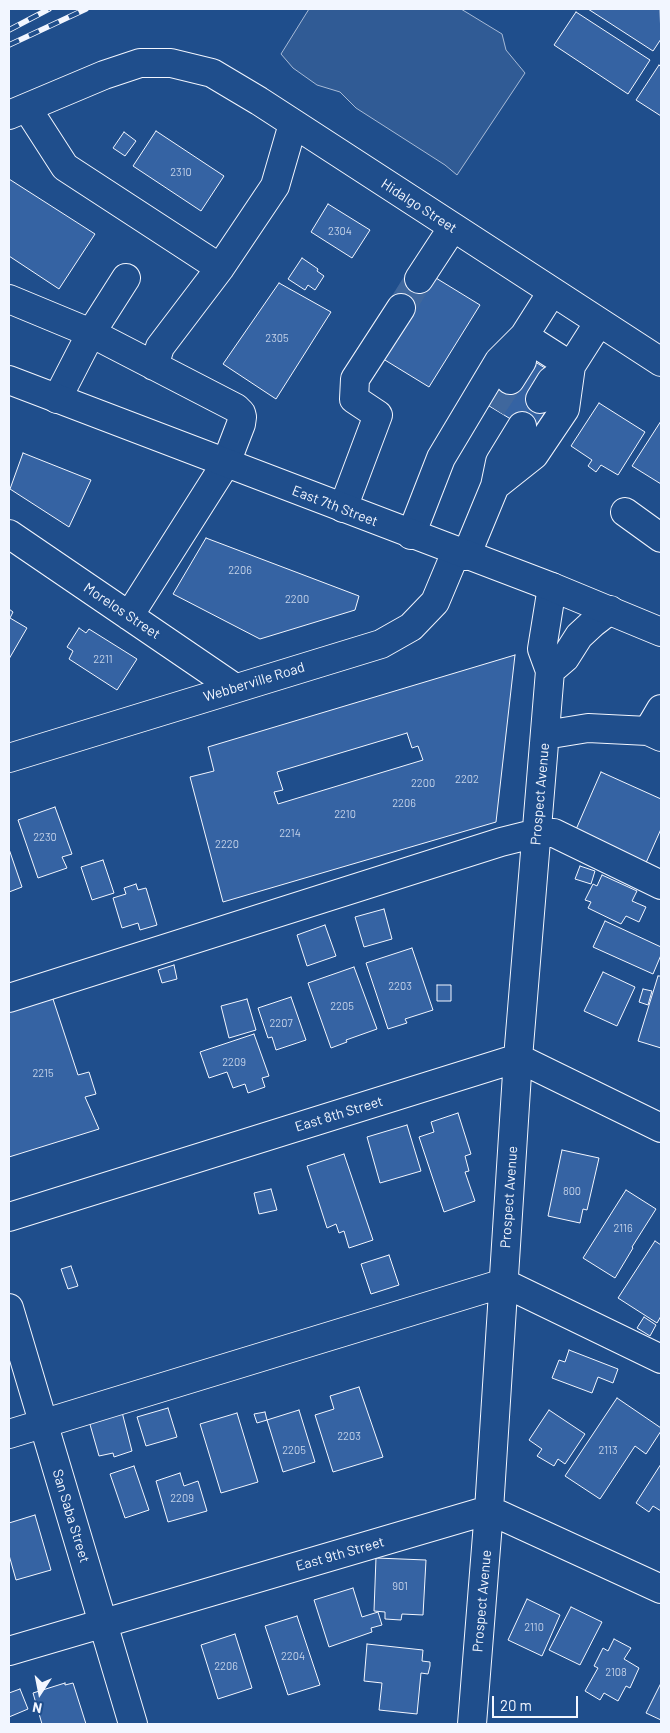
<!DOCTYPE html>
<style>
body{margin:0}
#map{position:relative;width:670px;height:1733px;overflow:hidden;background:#1f4e8c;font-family:Barlow,sans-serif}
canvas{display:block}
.frame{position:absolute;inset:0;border:10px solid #f2f6ff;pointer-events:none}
.north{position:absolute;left:15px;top:1668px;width:50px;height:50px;-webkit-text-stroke:4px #1f4e8c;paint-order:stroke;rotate:191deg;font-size:14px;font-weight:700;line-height:20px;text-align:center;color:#f2f6ff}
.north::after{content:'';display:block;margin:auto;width:18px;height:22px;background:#f2f6ff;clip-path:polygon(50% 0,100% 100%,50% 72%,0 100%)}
.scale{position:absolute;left:492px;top:1696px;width:86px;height:22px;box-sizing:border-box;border:2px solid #f2f6ff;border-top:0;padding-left:6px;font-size:15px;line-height:18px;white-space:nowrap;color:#f2f6ff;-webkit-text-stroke:4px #1f4e8c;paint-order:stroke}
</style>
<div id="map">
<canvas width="670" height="1733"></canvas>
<div class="frame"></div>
<div class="north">N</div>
<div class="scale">20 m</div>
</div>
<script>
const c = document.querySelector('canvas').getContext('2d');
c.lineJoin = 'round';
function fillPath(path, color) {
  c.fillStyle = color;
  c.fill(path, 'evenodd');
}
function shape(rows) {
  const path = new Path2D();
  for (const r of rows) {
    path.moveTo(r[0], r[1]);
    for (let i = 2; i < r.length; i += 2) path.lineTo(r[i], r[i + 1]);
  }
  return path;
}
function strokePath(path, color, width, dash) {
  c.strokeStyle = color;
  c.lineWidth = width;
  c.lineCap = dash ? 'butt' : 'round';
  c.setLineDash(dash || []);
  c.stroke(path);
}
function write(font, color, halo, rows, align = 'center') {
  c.font = font + ' Barlow,sans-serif';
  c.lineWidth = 4;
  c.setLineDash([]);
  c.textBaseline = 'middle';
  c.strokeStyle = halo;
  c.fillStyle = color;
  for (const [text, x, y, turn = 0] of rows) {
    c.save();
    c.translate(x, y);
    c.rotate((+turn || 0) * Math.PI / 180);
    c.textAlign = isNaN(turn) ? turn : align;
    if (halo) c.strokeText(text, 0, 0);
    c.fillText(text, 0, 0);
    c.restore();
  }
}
const built = shape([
 [309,9,461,9,502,34,506,50,525,73,457,175,445,165,356,108,340,92,317,85,293,68,281,54,309,9]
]);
fillPath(built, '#305b95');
strokePath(built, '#a8bbd7', 1);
const building = shape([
 [588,9,660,9,661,39,653,51,588,9],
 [576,12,650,60,628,94,554,45,576,12],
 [659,65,661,67,661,116,636,100,659,65],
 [156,131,224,176,201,211,133,166,156,131],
 [124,132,136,141,125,156,113,148,124,132],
 [9,179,95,234,59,289,9,256,9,179],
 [328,204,370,230,352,258,311,232,328,204],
 [302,258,318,269,317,271,324,276,315,290,308,285,305,290,288,279,302,258],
 [431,275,480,305,429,387,380,357,431,275],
 [279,283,331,312,276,399,223,364,279,283],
 [527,357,545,368,529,392,550,405,532,432,481,401,498,373,527,357],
 [599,403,645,432,618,475,601,465,596,472,588,466,592,460,571,446,599,403],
 [661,421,661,484,632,466,661,421],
 [23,453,91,480,69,527,10,489,23,453],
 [206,538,359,596,355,610,260,639,173,594,206,538],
 [9,609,13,612,10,618,27,628,9,659,9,609],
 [79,628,86,633,89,629,137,659,117,690,69,659,73,651,67,647,79,628],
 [515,655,496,822,223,902,190,777,214,771,208,747,515,655],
 [407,733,412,748,418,746,423,760,278,804,274,792,283,790,277,772,407,733],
 [601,772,661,799,661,829,645,865,574,834,601,772],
 [55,807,72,854,62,857,67,868,38,878,18,820,55,807],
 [9,849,22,887,9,892,9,849],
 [103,860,114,893,92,900,81,867,103,860],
 [580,866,595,871,591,884,575,879,580,866],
 [602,875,637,891,632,901,646,907,639,922,626,916,621,924,588,908,591,902,585,900,593,884,597,886,602,875],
 [136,884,138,890,146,888,157,925,140,930,138,923,122,928,113,898,126,894,124,888,136,884],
 [384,909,392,939,364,947,355,917,384,909],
 [605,921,661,947,661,955,653,974,593,947,605,921],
 [325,925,336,956,307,966,297,935,325,925],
 [412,948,433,1010,405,1019,407,1023,388,1029,366,963,412,948],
 [174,965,177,979,162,983,158,970,174,965],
 [354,967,377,1029,346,1040,347,1042,331,1048,308,983,354,967],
 [603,972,635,987,617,1026,584,1011,603,972],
 [658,976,661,976,661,1048,638,1041,658,976],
 [437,985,451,985,451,1001,437,1001,437,985],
 [643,989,652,991,648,1005,639,1002,643,989],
 [50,990,78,1075,89,1072,96,1094,85,1097,99,1129,9,1157,9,1002,50,990],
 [291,997,306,1040,276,1050,272,1037,268,1038,258,1008,291,997],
 [247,999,256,1030,229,1038,221,1006,247,999],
 [254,1034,269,1076,262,1078,265,1087,248,1093,245,1084,233,1088,227,1072,209,1078,200,1052,254,1034],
 [458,1113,471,1154,465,1156,469,1171,465,1172,475,1201,444,1212,419,1137,434,1132,431,1122,458,1113],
 [407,1125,421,1171,380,1183,367,1137,407,1125],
 [562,1150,599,1158,587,1210,583,1209,580,1223,548,1216,562,1150],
 [344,1154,373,1240,349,1248,344,1231,339,1233,336,1224,327,1228,307,1166,344,1154],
 [271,1189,277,1210,259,1214,254,1193,271,1189],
 [626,1190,656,1209,632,1247,633,1248,615,1278,583,1258,626,1190],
 [655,1241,661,1245,661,1316,657,1323,618,1298,655,1241],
 [389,1255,399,1285,371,1294,361,1264,389,1255],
 [71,1266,78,1286,68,1289,61,1269,71,1266],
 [644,1317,656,1325,650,1336,637,1328,644,1317],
 [569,1350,618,1369,613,1383,598,1377,592,1393,552,1378,559,1360,565,1362,569,1350],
 [359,1387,383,1457,333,1472,315,1415,334,1409,330,1396,359,1387],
 [617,1398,661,1428,661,1431,646,1454,635,1446,600,1499,565,1476,617,1398],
 [168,1408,177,1437,146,1446,137,1417,168,1408],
 [299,1410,315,1462,283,1472,267,1420,299,1410],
 [549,1410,585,1434,565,1464,558,1459,554,1466,537,1456,542,1449,529,1440,549,1410],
 [122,1412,132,1451,114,1457,113,1453,99,1456,89,1421,122,1412],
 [265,1412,267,1420,257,1423,254,1414,265,1412],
 [237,1413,258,1482,221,1493,200,1424,237,1413],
 [661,1464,661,1511,653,1506,649,1512,636,1503,661,1464],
 [134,1466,149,1510,125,1518,110,1474,134,1466],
 [180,1473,184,1486,198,1481,207,1511,168,1522,156,1481,180,1473],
 [35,1515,51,1570,16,1580,9,1555,9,1523,35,1515],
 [376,1558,426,1560,423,1615,402,1614,401,1620,385,1619,385,1612,374,1611,376,1558],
 [353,1588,362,1617,378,1612,382,1625,371,1628,372,1632,329,1647,314,1600,353,1588],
 [527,1599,560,1615,542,1656,508,1640,527,1599],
 [571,1607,602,1622,580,1665,549,1650,571,1607],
 [297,1616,320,1685,288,1695,265,1626,297,1616],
 [235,1634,252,1688,218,1699,201,1645,235,1634],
 [614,1639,631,1648,624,1659,639,1668,630,1688,626,1686,618,1701,604,1693,600,1700,585,1691,598,1668,594,1666,603,1648,608,1651,614,1639],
 [367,1644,423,1650,422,1661,430,1662,430,1666,428,1674,421,1673,417,1714,379,1710,382,1683,364,1681,367,1644],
 [65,1683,65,1685,73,1683,86,1724,42,1724,33,1693,65,1683],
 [661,1683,661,1720,646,1713,661,1683],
 [20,1689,28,1709,9,1717,9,1693,20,1689]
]);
fillPath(building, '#3563a3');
strokePath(building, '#f2f6ff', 1);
strokePath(shape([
 [401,308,419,279],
 [492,407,510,380]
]), '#3f679d', 28, [28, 14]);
const minor = shape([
 [27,108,65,167,220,268],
 [9,115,104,75,140,63,171,63,212,73,259,101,661,362],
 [126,278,91,333,236,408,241,413,242,417,241,424,226,463,129,616],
 [419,279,453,227],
 [9,299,91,333,57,399],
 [154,366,160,347,220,268,275,186,293,124],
 [510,380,522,361,524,336,571,366,551,381,540,399],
 [495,486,500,462,522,426],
 [343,508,378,415,354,399,355,379,401,308],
 [625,512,661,538],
 [9,534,235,688],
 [411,535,441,458,499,361,524,336,552,292],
 [466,556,495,486,534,455,565,409,571,366,599,322],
 [550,671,565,658,579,636,593,623,610,610],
 [661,709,648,731,661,737],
 [545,735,588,728,648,731],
 [9,758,381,644,411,627,435,602,456,552],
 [9,998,501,842,537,833,554,833,661,885],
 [9,1217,518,1058,661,1128],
 [9,1308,133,1724],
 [9,1434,504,1283,661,1359],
 [9,1651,489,1510,661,1589],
 [472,1724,489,1510,518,1058,550,671,542,649,552,587]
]);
const major = shape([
 [9,380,552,587,661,632]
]);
strokePath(minor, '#f2f6ff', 30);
strokePath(major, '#f2f6ff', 30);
strokePath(minor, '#1f4e8c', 28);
strokePath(major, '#1f4e8c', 28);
const rail = shape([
 [9,30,49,9],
 [9,45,86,9]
]);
strokePath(rail, '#f2f6ff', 5.5);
strokePath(rail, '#1f4e8c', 4, [11]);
write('11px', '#c3d1e8', null, [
 ["2310",181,172],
 ["2304",340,231],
 ["2305",277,338],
 ["2206",240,570],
 ["2200",297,599],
 ["2211",103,659],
 ["2202",467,779],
 ["2200",423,783],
 ["2206",404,803],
 ["2210",345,814],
 ["2214",290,833],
 ["2230",45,837],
 ["2220",227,844],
 ["2203",400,986],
 ["2205",342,1006],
 ["2207",281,1023],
 ["2209",234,1062],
 ["2215",43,1073],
 ["800",572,1191],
 ["2116",623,1228],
 ["2203",349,1436],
 ["2205",294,1450],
 ["2113",608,1450],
 ["2209",182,1498],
 ["901",400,1586],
 ["2110",534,1627],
 ["2204",293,1656],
 ["2206",226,1666],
 ["2108",616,1672]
]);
write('14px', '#f2f6ff', '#1f4e8c', [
 ["Hidalgo Street",419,206,33],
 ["East 7th Street",335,506,21],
 ["Morelos Street",122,611,34],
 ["Webberville Road",254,682,-17],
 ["Prospect Avenue",540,794,-85],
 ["East 8th Street",339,1114,-17],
 ["Prospect Avenue",509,1197,-86],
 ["San Saba Street",71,1516,73],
 ["East 9th Street",340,1554,-16],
 ["Prospect Avenue",482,1601,-85]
]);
</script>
